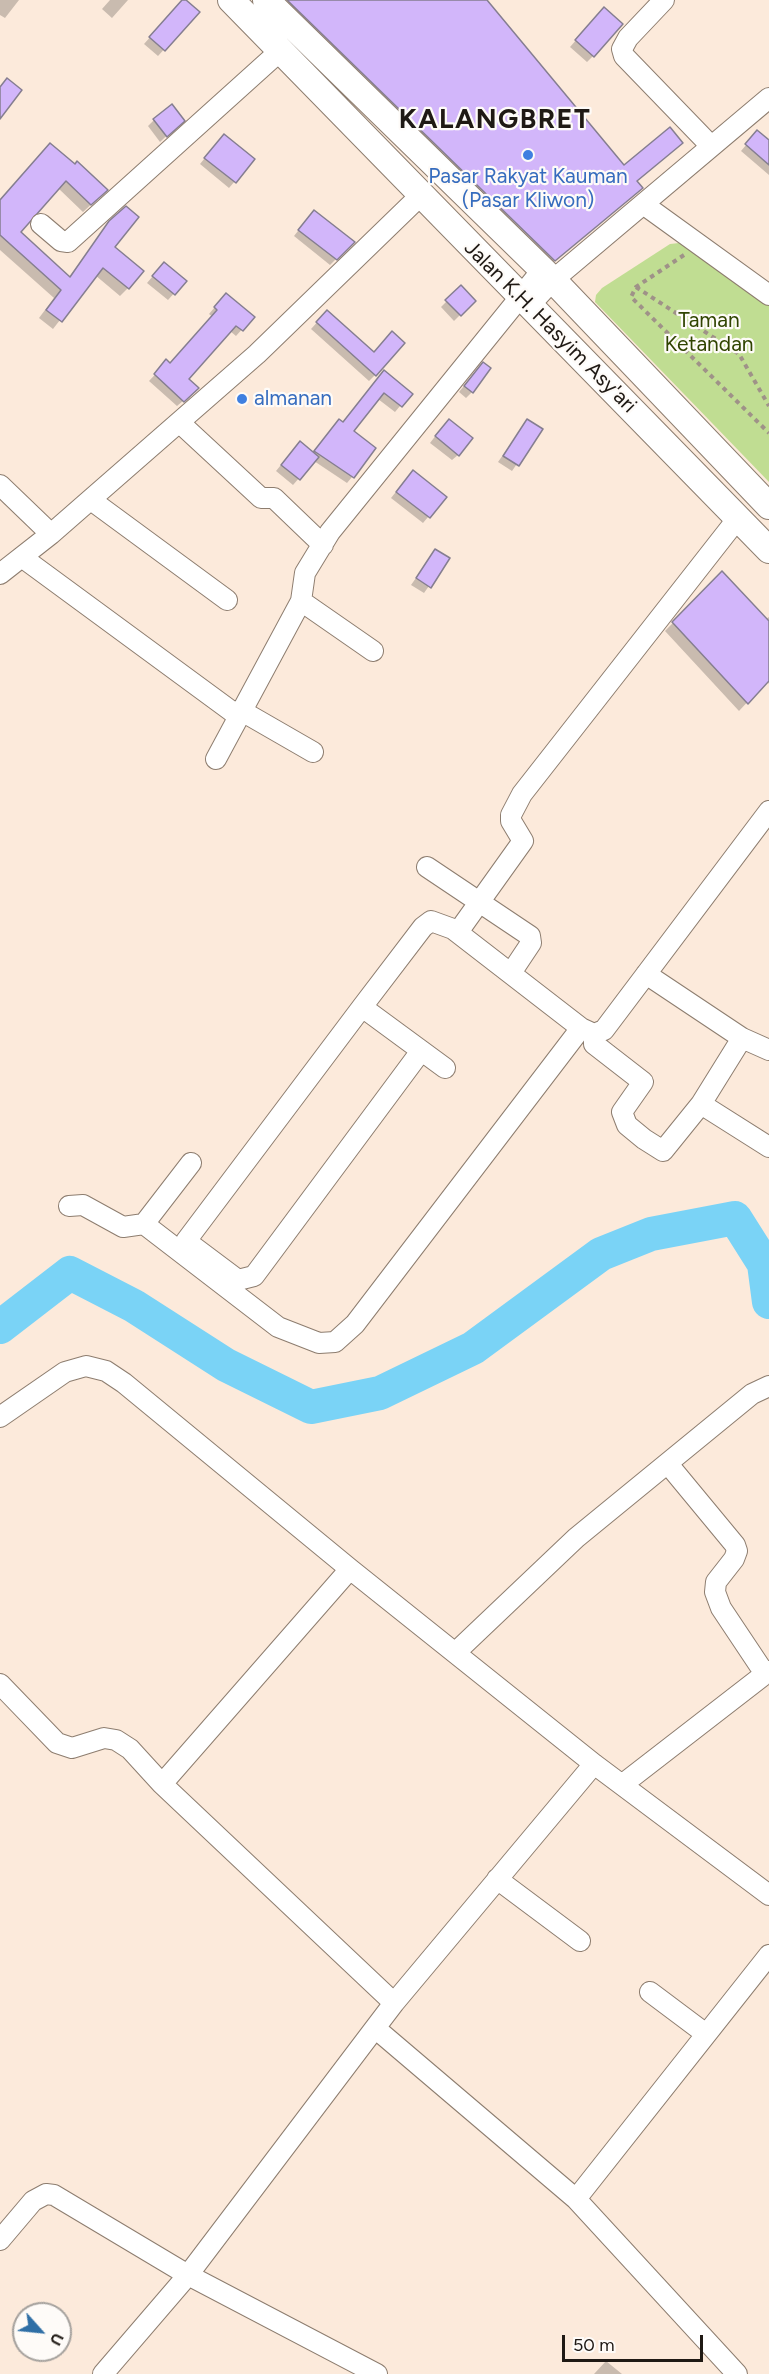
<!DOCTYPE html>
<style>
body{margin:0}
#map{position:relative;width:769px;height:2374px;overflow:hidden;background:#fceadb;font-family:Figtree,sans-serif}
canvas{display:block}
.north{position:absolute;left:12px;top:2302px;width:60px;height:60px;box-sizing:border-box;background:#fefbf8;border:2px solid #a5a19d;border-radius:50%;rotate:117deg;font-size:16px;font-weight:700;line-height:24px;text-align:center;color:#1f1914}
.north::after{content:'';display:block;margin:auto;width:21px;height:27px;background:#2f6fa6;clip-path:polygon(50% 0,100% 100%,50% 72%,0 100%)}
.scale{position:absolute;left:562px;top:2335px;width:141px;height:27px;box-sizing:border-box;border:3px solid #1f1914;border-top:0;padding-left:8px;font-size:18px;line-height:21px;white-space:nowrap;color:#1f1914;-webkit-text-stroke:4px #fefbf8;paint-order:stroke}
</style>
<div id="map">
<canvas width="769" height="2374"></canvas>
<div class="north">U</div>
<div class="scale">50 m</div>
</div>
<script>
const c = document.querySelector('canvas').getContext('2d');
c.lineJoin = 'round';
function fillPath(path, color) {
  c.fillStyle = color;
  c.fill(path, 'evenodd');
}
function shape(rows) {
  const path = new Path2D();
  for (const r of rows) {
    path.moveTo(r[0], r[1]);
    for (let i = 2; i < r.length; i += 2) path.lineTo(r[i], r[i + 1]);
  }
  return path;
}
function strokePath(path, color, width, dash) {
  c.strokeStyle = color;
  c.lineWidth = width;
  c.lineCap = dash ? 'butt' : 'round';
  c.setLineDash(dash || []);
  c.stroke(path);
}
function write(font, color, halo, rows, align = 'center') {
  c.font = font + ' Figtree,sans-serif';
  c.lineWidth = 4.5;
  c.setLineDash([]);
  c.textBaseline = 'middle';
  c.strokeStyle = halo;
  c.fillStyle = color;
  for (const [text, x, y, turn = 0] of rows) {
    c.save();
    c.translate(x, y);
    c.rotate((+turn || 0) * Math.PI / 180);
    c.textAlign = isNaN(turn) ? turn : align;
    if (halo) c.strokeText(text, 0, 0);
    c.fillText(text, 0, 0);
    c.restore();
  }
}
fillPath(shape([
 [679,243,688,244,769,303,769,482,595,302,596,295,602,288,670,244]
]), '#c0dd92');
fillPath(shape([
 [0,0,19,0,5,18,0,15],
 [110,0,128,0,112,18,102,9],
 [276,0,485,0,636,182,629,199,542,271],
 [178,6,198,12,158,56,144,44],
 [598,15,593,56,587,62,570,47],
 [154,120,177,126,160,142,148,126],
 [752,138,769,142,769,175,741,151],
 [218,142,253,160,229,188,200,164],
 [42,153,98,198,83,212,58,188,19,232,69,277,110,222,113,247,128,288,120,296,95,275,53,329,39,318,54,298,0,250,0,201],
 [309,217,353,242,330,265,294,236],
 [158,270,185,281,168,300,147,283],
 [461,287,474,301,454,321,441,307],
 [220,301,253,317,236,336,230,331,187,380,197,389,177,406,149,381,167,362,170,365,213,317,209,314],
 [321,318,375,375,369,381,311,329],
 [477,370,472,392,466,398,459,392],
 [378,378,410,394,395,412,378,399,352,431,352,477,347,483,314,461,293,485,276,471,294,449,312,453,333,427,342,423],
 [527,421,541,429,512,471,498,462],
 [443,426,458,455,452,460,430,443],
 [407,478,444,498,423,523,391,498],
 [435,551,448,559,424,593,411,585],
 [722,573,766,619,769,617,769,684,767,681,739,711,665,631],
 [606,2361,622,2374,594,2374]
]), '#0003');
strokePath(shape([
 [0,1327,70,1273,134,1306,226,1365,311,1407,380,1393,473,1348,601,1254,651,1234,735,1218,764,1264,769,1302]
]), '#7ad3f6', 34);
const building = shape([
 [182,0,186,0,200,12,165,51,149,37,182,0],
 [287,0,487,0,624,165,670,127,683,143,637,181,643,188,555,261,287,0],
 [604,7,623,24,594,57,575,40,604,7],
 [7,78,22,90,0,119,0,87,7,78],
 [172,104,185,121,167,137,153,119,172,104],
 [757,130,769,140,769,165,745,144,757,130],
 [224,134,255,159,236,183,204,158,224,134],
 [50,143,75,164,77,161,108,190,91,205,66,181,21,232,70,277,109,221,126,206,139,217,115,247,144,271,129,289,103,268,62,322,46,310,61,290,0,235,0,200,50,143],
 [314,210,355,242,337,260,298,230,314,210],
 [164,262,187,281,175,295,152,276,164,262],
 [461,285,476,301,461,316,445,300,461,285],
 [226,293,255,317,243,331,236,326,189,379,199,388,184,402,154,374,166,359,170,363,217,310,214,307,226,293],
 [327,310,374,352,392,331,405,343,376,376,316,322,327,310],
 [483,362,491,368,473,393,464,386,483,362],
 [384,370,413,394,402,407,384,393,354,431,376,448,354,478,314,451,339,419,343,422,384,370],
 [449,419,473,438,459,456,435,436,449,419],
 [527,419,543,429,519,466,503,456,527,419],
 [300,441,319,457,300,480,281,465,300,441],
 [413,470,447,497,430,518,396,492,413,470],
 [435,549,450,558,431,588,416,578,435,549],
 [722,571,769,621,769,681,748,704,672,622,722,571]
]);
fillPath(building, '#d2b6fa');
strokePath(building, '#857e90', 1.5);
const minor = shape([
 [664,0,628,38,622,49,624,56,711,146],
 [643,204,769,295],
 [41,224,61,241,68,242,280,51],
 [530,305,553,280,769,98],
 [180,423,261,498,274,498,323,545],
 [0,485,51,534],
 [91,500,227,600],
 [23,558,238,716],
 [0,574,51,534,257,354,420,196],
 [301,601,373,651],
 [240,710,313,752],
 [216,759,301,601,305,573,330,532,542,270],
 [427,867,530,936,531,943,511,973],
 [458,932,523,841,511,821,511,815,522,794,738,518],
 [646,974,742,1038,701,1104],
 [362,1007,445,1068],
 [594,1034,594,1044,643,1082,622,1112,627,1125,644,1139,663,1151,701,1104,769,1147],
 [742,1038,769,1050],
 [421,1051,254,1276,238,1280,186,1241,362,1007,423,927,431,921,453,929,581,1028],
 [69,1206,83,1205,123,1227,144,1224,278,1327,319,1343,335,1342,355,1324,581,1028,594,1034,604,1030,769,811],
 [144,1224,191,1163],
 [0,1417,65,1372,86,1366,106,1371,124,1383,350,1569,594,1764,769,1895],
 [668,1464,735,1545,737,1551,734,1559,716,1582,715,1592,721,1608,765,1674],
 [456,1652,576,1538,752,1394,769,1386],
 [0,1684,57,1743,72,1748,104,1738,116,1740,130,1749,162,1784,394,2003,375,2028],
 [162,1784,350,1569],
 [623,1784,769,1671],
 [497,1879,580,1941],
 [650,1992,706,2034],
 [394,2003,594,1764],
 [576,2199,769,1955],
 [0,2240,33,2201,46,2194,54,2195,188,2275,377,2374],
 [103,2374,188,2275,375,2028,576,2199,737,2374]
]);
const major = shape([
 [231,0,769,550],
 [266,0,553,280,769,506]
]);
strokePath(minor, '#8d7d6f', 22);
strokePath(major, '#8d7d6f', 28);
strokePath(shape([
 [684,255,636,287,631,297,769,433],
 [636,287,739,354,769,406]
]), '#9f9288', 4, [4.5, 4.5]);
strokePath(minor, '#fff', 20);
strokePath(major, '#fff', 26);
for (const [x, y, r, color] of [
 [528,155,6,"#3f7fe0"],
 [242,399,6,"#3f7fe0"]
]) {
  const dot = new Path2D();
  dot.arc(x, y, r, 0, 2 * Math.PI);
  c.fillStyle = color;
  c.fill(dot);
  strokePath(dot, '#fefbf8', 2);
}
write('21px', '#366cbe', '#fefbf8', [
 ["Pasar Rakyat Kauman",528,177],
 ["(Pasar Kliwon)",528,201],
 ["almanan",254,399,"left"]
]);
write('21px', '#304400', '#fefbf8', [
 ["Taman",709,321],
 ["Ketandan",709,345]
]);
write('21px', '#1f1914', '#fefbf8', [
 ["Jalan K.H. Hasyim Asy'ari",550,327,45]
]);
c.letterSpacing = '1.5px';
write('bold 27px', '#1f1914', '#fefbf8', [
 ["KALANGBRET",495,120]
]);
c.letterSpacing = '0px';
</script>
